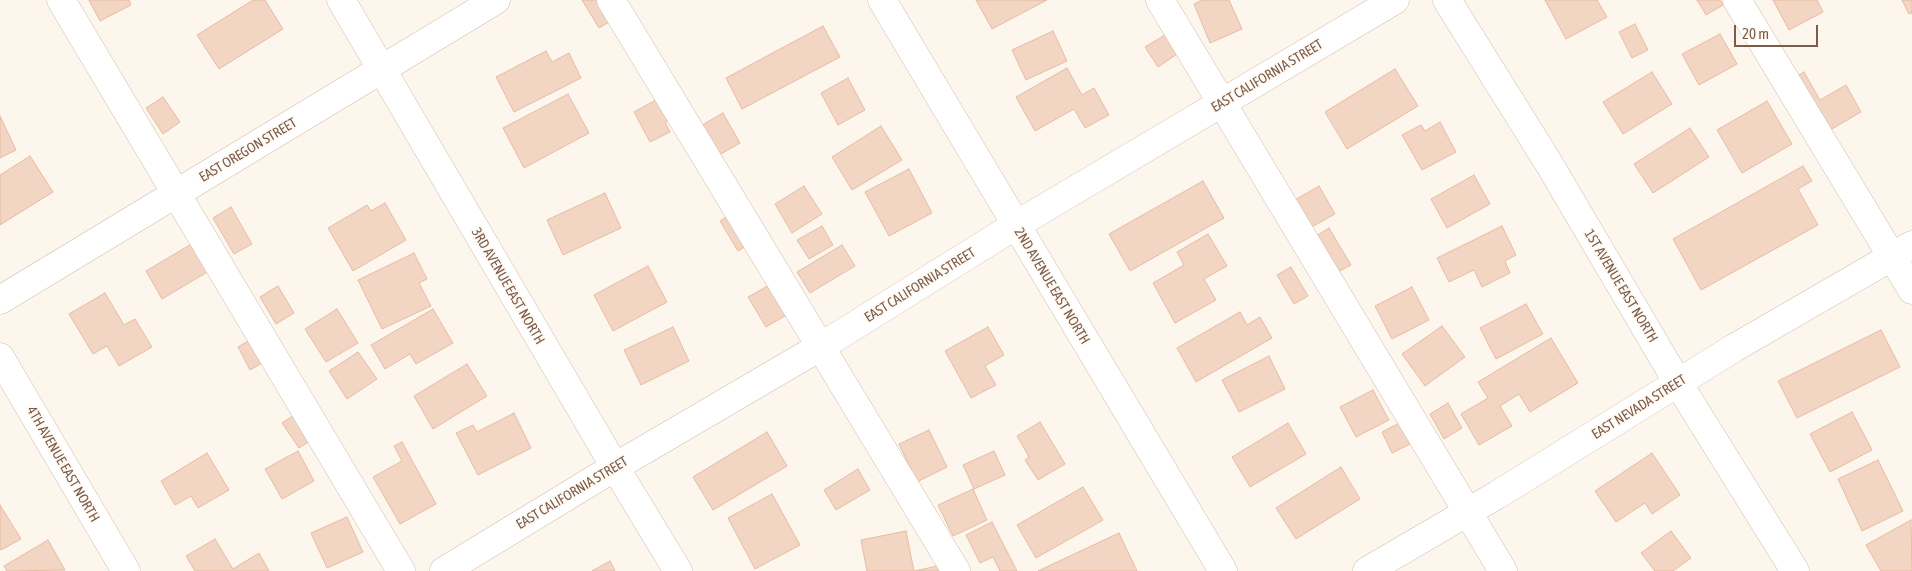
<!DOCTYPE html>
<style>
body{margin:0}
#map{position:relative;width:1912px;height:571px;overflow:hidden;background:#fdf6ec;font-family:"Asap Condensed",sans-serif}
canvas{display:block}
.scale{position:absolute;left:1734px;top:25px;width:84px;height:22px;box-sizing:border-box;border:2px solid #7a5c4d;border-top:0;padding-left:6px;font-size:15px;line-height:18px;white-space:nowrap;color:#7a5c4d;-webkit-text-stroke:4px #fffaf3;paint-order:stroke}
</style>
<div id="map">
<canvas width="1912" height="571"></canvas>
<div class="scale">20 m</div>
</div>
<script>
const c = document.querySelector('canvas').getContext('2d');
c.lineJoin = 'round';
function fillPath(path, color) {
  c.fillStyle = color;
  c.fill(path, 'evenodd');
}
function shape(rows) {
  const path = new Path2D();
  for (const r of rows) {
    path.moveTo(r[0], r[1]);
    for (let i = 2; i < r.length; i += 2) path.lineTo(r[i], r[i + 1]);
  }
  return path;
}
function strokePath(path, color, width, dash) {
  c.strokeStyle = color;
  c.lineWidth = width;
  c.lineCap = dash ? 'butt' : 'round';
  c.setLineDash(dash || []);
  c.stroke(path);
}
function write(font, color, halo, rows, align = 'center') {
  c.font = font + ' "Asap Condensed",sans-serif';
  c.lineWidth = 4;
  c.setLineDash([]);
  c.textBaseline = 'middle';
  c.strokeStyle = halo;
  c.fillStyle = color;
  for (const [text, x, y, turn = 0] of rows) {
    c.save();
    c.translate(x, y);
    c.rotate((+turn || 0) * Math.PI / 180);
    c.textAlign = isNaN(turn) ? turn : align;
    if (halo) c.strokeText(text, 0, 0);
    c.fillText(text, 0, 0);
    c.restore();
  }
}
const building = shape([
 [89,0,129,0,131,5,100,21,89,0],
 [253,0,265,0,283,29,219,69,197,35,253,0],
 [582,0,606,0,617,17,599,28,582,0],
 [976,0,1047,0,992,29,976,0],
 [1202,0,1229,0,1242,29,1210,43,1194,4,1202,0],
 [1545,0,1597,0,1607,17,1566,39,1545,0],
 [1697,0,1720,0,1723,5,1706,15,1697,0],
 [1773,0,1817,0,1823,12,1789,30,1773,0],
 [1902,0,1912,0,1912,13,1909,14,1902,0],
 [1635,24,1648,50,1632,58,1619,32,1635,24],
 [823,26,840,57,742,109,726,78,823,26],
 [1053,31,1067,61,1026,80,1012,50,1053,31],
 [1168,33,1180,52,1158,67,1145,47,1168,33],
 [1720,34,1737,64,1699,85,1682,54,1720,34],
 [546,51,552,62,569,53,581,78,514,112,496,77,546,51],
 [1067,68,1082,95,1094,88,1109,115,1085,128,1074,109,1035,131,1016,97,1067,68],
 [1395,69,1418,106,1347,149,1325,112,1395,69],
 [1652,72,1672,104,1623,134,1603,102,1652,72],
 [1804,72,1820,100,1846,85,1861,112,1825,133,1794,78,1804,72],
 [848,78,865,110,838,125,821,93,848,78],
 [568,94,589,133,524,168,503,128,568,94],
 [663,96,675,117,665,122,670,132,650,142,634,112,663,96],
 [163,97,180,122,163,134,146,108,163,97],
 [1767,101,1792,144,1742,173,1717,130,1767,101],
 [723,113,740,143,714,158,697,128,723,113],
 [0,116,16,150,0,158,0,116],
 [1440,122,1456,152,1422,170,1402,135,1421,125,1425,131,1440,122],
 [881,126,902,160,852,190,832,157,881,126],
 [1690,128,1709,157,1653,193,1634,164,1690,128],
 [30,156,53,192,0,225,0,175,30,156],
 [1803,166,1812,181,1798,189,1818,225,1701,290,1673,239,1803,166],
 [909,169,932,213,889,236,865,192,909,169],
 [1474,175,1490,204,1447,228,1431,199,1474,175],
 [1203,181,1224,218,1130,271,1109,234,1203,181],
 [804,186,822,214,792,233,775,204,804,186],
 [1319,186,1335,214,1308,229,1293,201,1319,186],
 [605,193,621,228,563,255,547,220,605,193],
 [385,203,406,240,353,271,328,228,367,205,371,211,385,203],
 [231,207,252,244,234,254,213,218,231,207],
 [733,213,751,243,738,251,720,221,733,213],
 [822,226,833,245,809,259,797,240,822,226],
 [1502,226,1516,255,1505,261,1510,273,1482,287,1474,270,1449,282,1437,258,1502,226],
 [1329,228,1351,265,1334,274,1313,238,1329,228],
 [1208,234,1227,266,1204,279,1216,300,1175,323,1153,283,1184,265,1177,252,1208,234],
 [193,243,209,271,162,299,146,271,193,243],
 [842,245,855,266,810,293,797,272,842,245],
 [414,253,427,279,419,283,431,306,382,329,358,280,414,253],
 [648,266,667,302,613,331,594,295,648,266],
 [1291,267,1308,296,1294,304,1277,275,1291,267],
 [773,283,790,313,766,327,748,297,773,283],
 [278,286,294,313,276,324,260,297,278,286],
 [1412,287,1429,320,1392,339,1375,306,1412,287],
 [105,293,124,325,135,319,152,347,119,366,107,346,93,354,69,314,105,293],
 [1526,304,1543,334,1496,359,1480,328,1526,304],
 [337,309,358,343,326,362,305,329,337,309],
 [433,309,453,343,416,364,410,354,385,369,371,345,433,309],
 [1240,312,1247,325,1260,317,1272,338,1196,382,1177,348,1240,312],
 [1442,326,1465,357,1425,386,1402,354,1442,326],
 [673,327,689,361,641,385,624,350,673,327],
 [988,327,1004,355,985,366,996,385,971,398,945,351,988,327],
 [1881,330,1900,367,1797,418,1778,381,1881,330],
 [260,334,273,357,250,370,238,347,260,334],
 [1551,338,1578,383,1530,412,1519,394,1500,406,1512,426,1479,445,1461,414,1488,398,1478,382,1551,338],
 [358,352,377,379,347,399,329,371,358,352],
 [1269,356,1285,389,1239,412,1222,380,1269,356],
 [467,364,487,396,433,429,414,396,467,364],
 [1373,390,1389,420,1356,437,1340,407,1373,390],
 [1448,403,1462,428,1444,439,1430,414,1448,403],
 [302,410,319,435,299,448,282,423,302,410],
 [1852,412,1872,450,1830,472,1810,434,1852,412],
 [514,413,531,448,478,475,456,433,473,425,477,432,514,413],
 [1040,422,1065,464,1038,480,1025,460,1029,457,1017,436,1040,422],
 [1401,422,1412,443,1392,453,1382,432,1401,422],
 [1288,423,1306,454,1250,487,1232,457,1288,423],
 [929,430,947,467,917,482,899,444,929,430],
 [767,432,787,466,713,510,693,477,767,432],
 [402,442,436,504,400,524,373,477,402,461,394,446,402,442],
 [298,451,314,481,282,499,265,469,298,451],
 [994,451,1005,475,974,489,963,465,994,451],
 [207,453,229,490,198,508,191,496,175,505,161,481,207,453],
 [1652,453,1680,495,1652,514,1645,503,1616,522,1595,491,1652,453],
 [1878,460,1903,511,1862,531,1838,479,1878,460],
 [1341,467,1360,499,1296,539,1276,508,1341,467],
 [858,469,870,490,836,510,824,490,858,469],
 [1083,487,1103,520,1036,558,1017,525,1083,487],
 [973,489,987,520,953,536,938,505,973,489],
 [772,494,800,545,755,569,728,518,772,494],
 [0,505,21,539,1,550,0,548,0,505],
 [347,517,363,552,327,568,311,533,347,517],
 [1911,520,1912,571,1881,571,1866,545,1911,520],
 [992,522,1017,571,1000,571,993,557,980,563,966,535,992,522],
 [906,531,914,571,938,566,939,571,867,571,861,540,906,531],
 [1671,531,1691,558,1673,571,1655,571,1641,553,1671,531],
 [1119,533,1137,571,1038,571,1119,533],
 [215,539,233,569,259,553,269,571,195,571,186,556,215,539],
 [48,540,65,570,7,571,4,566,48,540],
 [610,561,615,571,592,571,610,561]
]);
fillPath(building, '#f3d5c3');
strokePath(building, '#e6bba3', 1);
const minor = shape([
 [61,0,401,571],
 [341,0,615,467,678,571],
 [611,0,956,571],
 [882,0,1223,571],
 [1160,0,1503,571],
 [1447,0,1548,162,1678,383,1795,571],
 [1737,0,1912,290],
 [0,300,496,0],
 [0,357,126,571],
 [444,571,615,467,825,344,1016,225,1395,0],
 [1367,571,1497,495,1734,348,1912,245]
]);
strokePath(minor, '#d1beb0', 29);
strokePath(minor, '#fff', 28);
write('14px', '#7a5c4d', '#fffaf3', [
 ["EAST CALIFORNIA STREET",1267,76,-31],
 ["EAST OREGON STREET",248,150,-31],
 ["EAST CALIFORNIA STREET",920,285,-32],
 ["3RD AVENUE EAST NORTH",508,286,60],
 ["2ND AVENUE EAST NORTH",1052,286,59],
 ["1ST AVENUE EAST NORTH",1621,286,59],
 ["EAST NEVADA STREET",1639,407,-32],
 ["4TH AVENUE EAST NORTH",63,464,60],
 ["EAST CALIFORNIA STREET",572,493,-31]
]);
</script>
